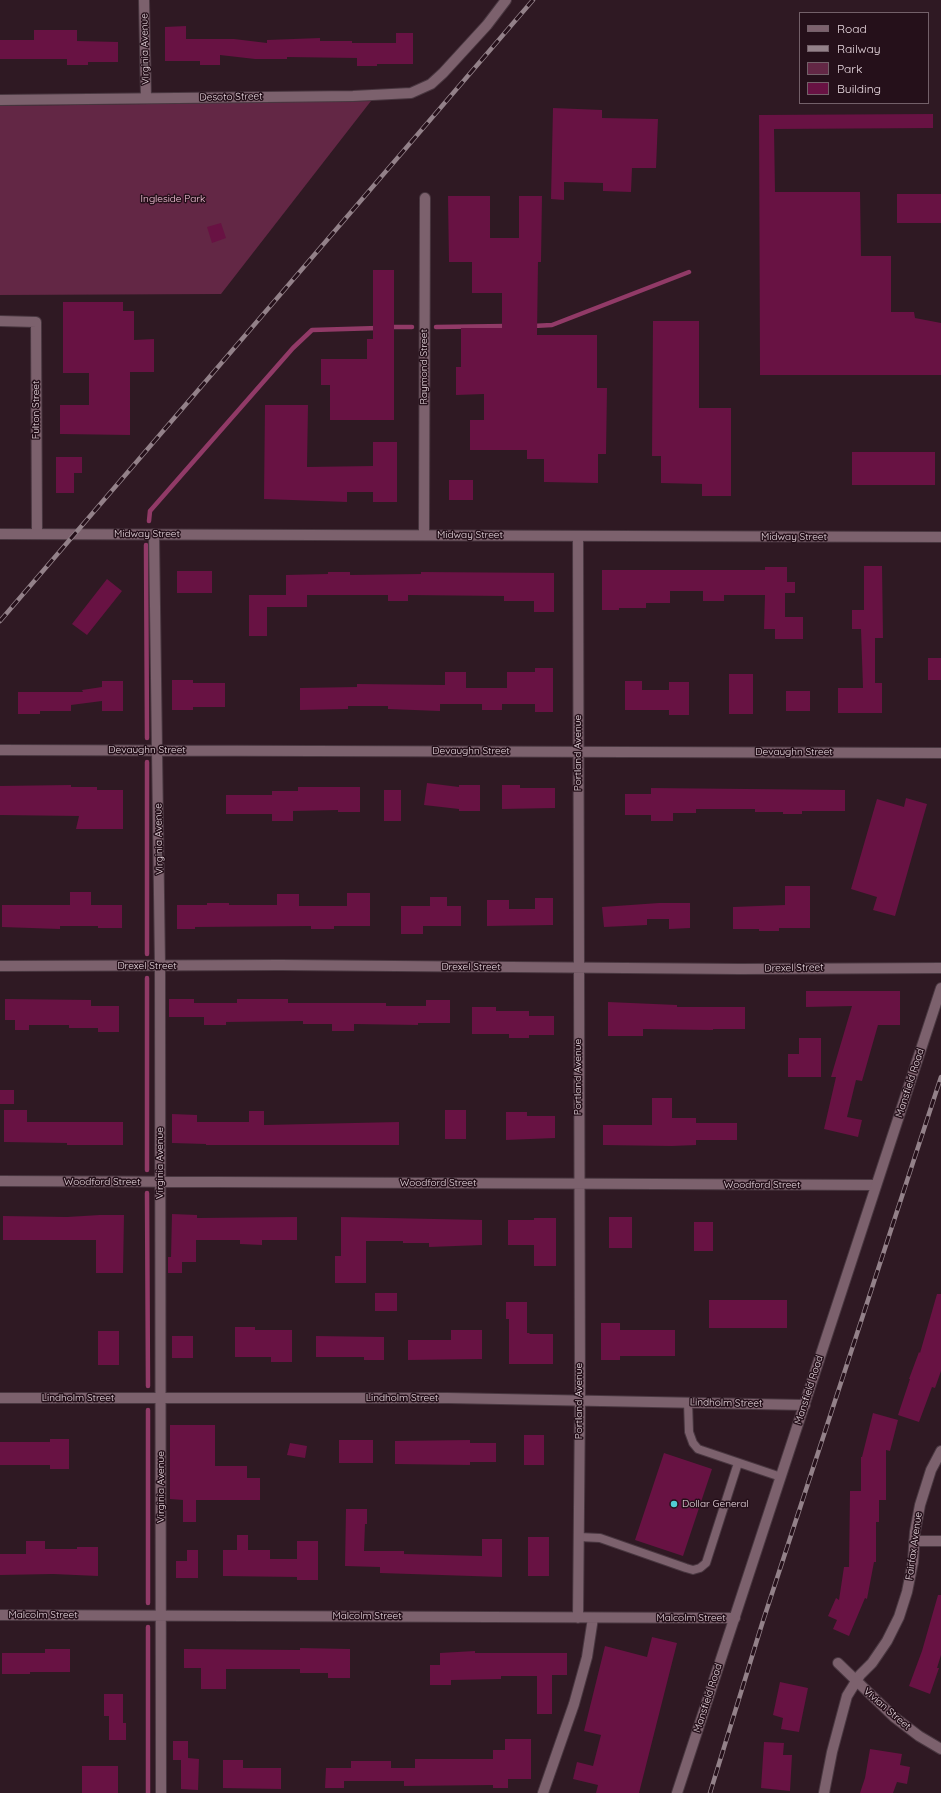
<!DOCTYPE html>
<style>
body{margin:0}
#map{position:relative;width:941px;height:1793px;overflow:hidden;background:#2f1923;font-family:Quicksand,sans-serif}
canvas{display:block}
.legend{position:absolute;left:799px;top:12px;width:130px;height:92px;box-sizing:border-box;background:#25101a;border:1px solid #736069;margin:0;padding:5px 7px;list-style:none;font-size:12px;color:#e9d9e0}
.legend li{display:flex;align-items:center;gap:8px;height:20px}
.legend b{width:20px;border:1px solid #736069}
</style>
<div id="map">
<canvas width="941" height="1793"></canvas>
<ul class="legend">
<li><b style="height:5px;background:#7c616d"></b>Road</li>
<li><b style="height:5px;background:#938189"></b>Railway</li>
<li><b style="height:11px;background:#632745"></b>Park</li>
<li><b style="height:11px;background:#681243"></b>Building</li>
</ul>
</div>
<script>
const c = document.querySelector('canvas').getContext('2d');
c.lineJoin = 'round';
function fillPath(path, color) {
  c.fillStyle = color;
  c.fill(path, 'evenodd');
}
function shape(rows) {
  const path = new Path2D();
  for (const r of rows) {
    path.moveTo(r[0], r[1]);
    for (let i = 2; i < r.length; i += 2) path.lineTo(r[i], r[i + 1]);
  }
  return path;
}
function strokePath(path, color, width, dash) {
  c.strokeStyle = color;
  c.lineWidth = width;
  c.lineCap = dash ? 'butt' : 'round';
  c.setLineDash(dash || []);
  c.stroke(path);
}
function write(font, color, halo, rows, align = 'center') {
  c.font = font + ' Quicksand,sans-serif';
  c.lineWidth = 3;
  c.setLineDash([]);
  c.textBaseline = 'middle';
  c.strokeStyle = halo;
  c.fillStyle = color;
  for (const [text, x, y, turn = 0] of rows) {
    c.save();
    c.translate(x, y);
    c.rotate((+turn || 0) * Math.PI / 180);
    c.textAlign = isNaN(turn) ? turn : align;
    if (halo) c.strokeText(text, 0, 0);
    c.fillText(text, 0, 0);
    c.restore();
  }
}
fillPath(shape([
 [371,101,221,294,0,295,0,106]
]), '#632745');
strokePath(shape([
 [533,326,552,325,689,272],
 [388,327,412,327],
 [436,327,507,326],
 [149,521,150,511,293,348,312,330,379,328],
 [146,545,147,738],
 [147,762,147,954],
 [147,978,147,1170],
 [147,1193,148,1386],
 [148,1410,148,1603],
 [148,1627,148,1793]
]), '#913a67', 4.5);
fillPath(shape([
 [186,26,186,39,234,39,267,43,267,40,320,38,320,41,352,41,352,43,396,43,396,33,413,33,413,64,377,64,377,66,357,66,357,58,287,57,287,59,255,59,220,55,220,65,200,65,200,61,165,61,165,27],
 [34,30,77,30,77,41,118,42,118,62,88,62,88,65,67,65,67,59,0,59,0,40,34,40],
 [553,108,602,110,602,118,658,119,656,168,632,168,631,192,603,191,603,183,564,182,564,200,551,199],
 [933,114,933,128,774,129,775,192,860,192,861,256,891,256,891,312,914,312,915,318,941,323,941,375,760,375,759,115],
 [897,194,941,194,941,223,897,223],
 [448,196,490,196,490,238,519,238,519,196,542,196,541,262,538,262,537,335,597,335,597,388,607,388,606,454,598,454,598,483,544,482,544,459,527,459,527,450,470,450,470,420,484,420,484,394,456,395,456,367,461,367,461,328,502,328,502,293,472,293,472,262,449,262],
 [221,223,226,238,212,243,207,227],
 [373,270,394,270,394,420,330,420,330,385,321,385,321,359,367,359,367,339,373,339],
 [63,302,123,302,123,311,134,311,134,340,154,339,154,372,130,372,130,435,60,434,60,405,89,405,89,373,63,373],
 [653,321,699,321,699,408,731,408,731,496,702,496,702,484,661,483,661,456,652,456],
 [265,405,308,405,307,467,373,466,373,442,397,442,397,502,373,502,373,492,347,492,347,502,264,499],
 [852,452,935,452,935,485,852,485],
 [56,457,82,457,82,473,74,473,74,493,56,493],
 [449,480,473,480,473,500,449,500],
 [864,566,882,566,883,638,875,638,875,683,882,683,882,713,838,713,838,688,863,688,861,629,852,629,852,610,864,610],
 [765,567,787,567,787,582,795,582,795,593,785,593,785,617,803,617,803,639,775,639,775,629,764,629,765,595,724,595,724,601,703,601,703,591,670,591,670,603,646,603,646,608,619,608,619,610,602,610,602,570,765,570],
 [177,571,212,571,212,593,177,593],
 [328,572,350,572,350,575,421,574,421,572,554,573,554,612,534,612,534,601,504,601,504,596,408,595,408,601,388,601,388,595,307,595,307,607,267,607,267,636,249,636,249,595,286,595,286,575,328,574],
 [107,579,122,591,87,635,72,624],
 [928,658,941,658,941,680,928,680],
 [535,668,553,668,553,712,535,712,535,704,502,704,502,710,482,710,482,704,440,704,440,711,388,709,388,706,348,706,348,709,300,710,300,688,357,687,357,684,445,685,445,672,466,672,466,688,507,688,507,672,535,672],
 [729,674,753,674,753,714,729,714],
 [172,680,193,680,193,683,225,683,225,707,193,707,193,710,172,710],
 [102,681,123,681,123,711,102,711,102,701,71,705,71,711,40,711,40,714,18,714,18,692,83,692,82,690,102,687],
 [625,681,642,681,642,690,669,690,669,682,689,682,689,715,669,715,669,710,625,710],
 [786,691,810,691,810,711,786,711],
 [427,783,459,787,459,785,480,785,480,811,459,811,459,809,424,805],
 [71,785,71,787,97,787,97,790,123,790,123,829,76,829,79,816,0,815,0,786],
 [502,785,520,785,520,788,555,788,555,808,502,809],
 [298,787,360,787,360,812,338,812,338,810,293,811,293,821,272,821,272,814,226,814,226,795,272,795,272,791,298,791],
 [651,788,845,790,845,811,802,811,802,814,783,814,783,812,755,812,755,809,696,809,696,813,673,813,673,821,651,821,651,815,625,815,625,794,651,794],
 [384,790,401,790,401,821,384,821],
 [906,798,927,804,895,916,873,910,877,897,851,889,877,799,904,807],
 [785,886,810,886,810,928,779,928,779,931,759,931,759,929,733,929,733,907,785,905],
 [70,892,91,892,91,905,122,905,122,928,98,928,98,926,60,926,60,929,2,927,2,905,70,905],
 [347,893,370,893,370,926,334,926,334,929,311,929,311,926,195,927,195,929,177,929,177,905,207,905,207,903,229,903,229,905,277,905,277,894,299,894,299,906,347,906],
 [430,897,447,897,447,906,461,906,461,926,423,926,423,934,401,934,401,906,430,906],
 [535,898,553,898,553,925,487,926,487,900,509,900,509,909,535,909],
 [659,903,690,903,690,928,669,929,669,919,647,919,647,925,604,927,602,907],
 [806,991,900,991,900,1025,878,1025,862,1081,856,1080,847,1117,862,1120,858,1137,824,1129,836,1077,831,1077,852,1006,806,1007],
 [5,999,91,1000,91,1006,119,1006,119,1032,98,1032,98,1028,69,1028,69,1025,29,1025,29,1030,15,1030,15,1020,5,1020],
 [169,999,194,999,194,1003,237,1003,237,999,288,999,288,1003,386,1003,386,1006,426,1006,426,1000,450,1000,450,1023,418,1023,418,1025,354,1024,354,1031,332,1031,332,1024,303,1024,303,1021,226,1022,226,1025,204,1025,204,1017,169,1017],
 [608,1002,677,1005,677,1007,745,1007,745,1029,713,1029,713,1030,643,1029,643,1036,608,1036],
 [472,1007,496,1007,496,1011,529,1011,529,1016,554,1016,554,1035,529,1035,529,1038,509,1038,509,1034,472,1034],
 [799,1038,821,1038,821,1077,788,1077,788,1054,799,1054],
 [0,1090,14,1090,14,1104,0,1104],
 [652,1098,672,1098,672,1118,696,1118,696,1123,737,1123,737,1140,696,1140,696,1145,672,1146,603,1145,603,1125,652,1125],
 [4,1110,27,1110,27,1122,123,1122,123,1145,67,1145,67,1143,4,1142],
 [445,1110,466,1110,466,1139,445,1139],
 [249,1111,264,1111,264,1125,399,1122,399,1145,206,1145,206,1144,172,1143,172,1114,197,1115,197,1122,249,1122],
 [506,1112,527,1112,527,1116,555,1116,555,1138,506,1140],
 [172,1214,197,1215,197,1218,297,1217,297,1240,262,1240,262,1245,240,1244,240,1240,196,1240,196,1262,182,1262,182,1273,168,1273,168,1257,171,1257],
 [100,1215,124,1215,123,1273,96,1273,96,1240,3,1240,3,1216,67,1217],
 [341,1217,482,1220,482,1245,429,1247,429,1243,403,1243,403,1241,366,1241,366,1283,335,1283,335,1256,341,1256],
 [609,1217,632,1217,632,1248,609,1248],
 [534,1218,556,1218,556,1266,534,1266,534,1245,508,1245,508,1220,534,1220],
 [694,1222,713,1222,713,1251,694,1251],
 [375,1293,397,1293,397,1311,375,1311],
 [937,1294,941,1294,941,1371,935,1388,932,1387,919,1422,898,1415,910,1379,909,1379,919,1352,920,1353],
 [709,1300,787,1300,787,1328,709,1328],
 [506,1302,527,1302,527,1333,530,1333,529,1334,553,1334,553,1364,509,1364,509,1319,506,1319],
 [601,1323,620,1323,620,1330,675,1330,675,1356,620,1356,620,1360,601,1360],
 [235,1327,255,1327,255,1330,292,1330,292,1362,271,1362,271,1357,235,1357],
 [451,1330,482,1330,482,1359,408,1360,408,1340,451,1340],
 [98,1331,119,1331,119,1365,98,1365],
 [172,1336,193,1336,193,1358,172,1358],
 [316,1336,384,1337,384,1360,364,1360,364,1357,316,1357],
 [873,1413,898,1420,890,1451,886,1450,886,1500,879,1500,879,1522,876,1522,876,1562,874,1562,867,1599,865,1598,849,1636,833,1629,837,1620,828,1616,836,1598,839,1600,844,1567,849,1567,850,1491,861,1491,861,1457,862,1457],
 [170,1425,215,1425,215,1466,247,1466,247,1478,260,1478,260,1500,196,1500,196,1522,183,1522,183,1500,170,1499],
 [524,1435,544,1435,544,1465,524,1465],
 [50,1439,69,1439,69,1469,50,1469,50,1465,0,1465,0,1442,50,1442],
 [339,1440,373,1440,373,1463,339,1463],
 [470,1440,470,1443,496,1443,496,1462,470,1462,470,1465,395,1464,395,1441],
 [290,1443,307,1446,305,1458,287,1455],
 [664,1453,712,1469,683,1556,635,1540],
 [346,1509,367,1509,367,1524,365,1524,364,1551,404,1551,404,1554,482,1556,482,1539,502,1539,502,1577,380,1573,380,1567,345,1566],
 [237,1535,248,1535,248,1550,270,1550,270,1559,297,1559,297,1541,318,1541,318,1580,297,1580,297,1577,223,1576,223,1550,237,1550],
 [528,1537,549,1537,549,1576,528,1576],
 [26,1541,45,1541,45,1549,77,1549,77,1547,98,1547,98,1576,53,1574,0,1575,0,1554,26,1554],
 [187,1550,198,1550,198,1578,176,1578,176,1561,187,1561],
 [938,1595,941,1595,941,1655,937,1668,939,1668,930,1694,909,1686,922,1651],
 [652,1637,677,1643,639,1793,596,1793,598,1785,573,1779,577,1762,593,1766,601,1735,584,1731,605,1646,647,1657],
 [300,1648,350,1649,350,1678,328,1678,328,1673,300,1673,300,1669,226,1669,226,1689,201,1689,201,1668,184,1668,184,1649,300,1650],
 [45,1649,70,1649,70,1672,30,1672,30,1674,2,1674,2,1653,45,1653],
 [475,1651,475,1653,567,1653,567,1675,552,1675,552,1714,537,1714,537,1676,501,1676,501,1679,451,1680,451,1685,430,1685,430,1665,440,1665,440,1653],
 [780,1682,808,1688,799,1732,781,1729,783,1718,773,1715],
 [104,1694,123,1694,123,1723,126,1723,126,1740,109,1740,109,1716,104,1716],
 [505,1739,531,1739,531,1779,508,1779,508,1788,493,1788,493,1785,404,1786,404,1781,344,1781,344,1788,325,1788,326,1768,351,1768,351,1761,391,1761,391,1768,415,1768,415,1759,493,1759,493,1750,505,1750],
 [173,1741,188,1741,188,1758,199,1759,198,1790,181,1789,181,1760,173,1760],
 [764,1742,784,1743,783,1755,792,1755,790,1791,761,1788],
 [870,1749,902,1754,900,1765,910,1767,907,1784,897,1782,893,1793,860,1793,865,1778],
 [223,1760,243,1760,243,1768,281,1768,281,1789,223,1788],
 [82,1766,118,1766,118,1793,82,1793]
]), '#681243');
const service = shape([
 [688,1402,689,1432,693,1443,698,1449,781,1477],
 [579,1537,600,1538,686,1568,693,1570,700,1568,706,1563,738,1463]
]);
const minor = shape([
 [144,0,146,98],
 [0,100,353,96,411,93,431,84,443,73,487,25,506,0],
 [0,321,36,322,37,534],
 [154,534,160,966,161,1793],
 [424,535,425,198],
 [578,536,580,1400,578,1618],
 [0,750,941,753],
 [0,966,281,965,740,969,941,968],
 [0,1181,876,1185],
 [0,1398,448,1398,805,1405],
 [914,1541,941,1541],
 [0,1615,735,1618],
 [838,1663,894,1717,919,1736,941,1749],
 [543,1793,574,1704,587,1657,593,1618],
 [824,1793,832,1752,847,1696,860,1675,872,1663,887,1641,899,1617,907,1592,913,1562,915,1532,920,1505,931,1470,941,1451]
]);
const tertiary = shape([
 [0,534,941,537]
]);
const secondary = shape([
 [677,1793,941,988]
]);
strokePath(service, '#493740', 10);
strokePath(minor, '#493740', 12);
strokePath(tertiary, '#493740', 12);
strokePath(secondary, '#493740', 12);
strokePath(service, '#7c616d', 8);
strokePath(minor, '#7c616d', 10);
strokePath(tertiary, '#7c616d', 10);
strokePath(secondary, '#7c616d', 10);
const rail = shape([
 [0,621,533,0],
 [710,1793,762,1624,941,1077]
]);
strokePath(rail, '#938189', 4.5);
strokePath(rail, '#25101a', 3, [9]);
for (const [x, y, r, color] of [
 [674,1504,4,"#51ccd4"]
]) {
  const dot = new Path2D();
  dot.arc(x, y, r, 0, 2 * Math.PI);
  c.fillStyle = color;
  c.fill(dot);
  strokePath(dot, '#25101a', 1.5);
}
write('10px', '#e9d9e0', '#25101a', [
 ["Virginia Avenue",145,49,-91],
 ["Desoto Street",231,97,-1],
 ["Raymond Street",424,367,-90],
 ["Fulton Street",36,410,-90],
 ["Midway Street",147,534],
 ["Midway Street",470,535],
 ["Midway Street",794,537],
 ["Devaughn Street",147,750],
 ["Devaughn Street",471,751],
 ["Devaughn Street",794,752],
 ["Portland Avenue",578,753,-90],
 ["Virginia Avenue",159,839,-91],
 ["Drexel Street",147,966],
 ["Drexel Street",471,967],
 ["Drexel Street",794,968,-1],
 ["Portland Avenue",578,1077,-90],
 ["Mansfield Road",910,1083,-72],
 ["Virginia Avenue",160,1163,-90],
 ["Woodford Street",102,1182],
 ["Woodford Street",438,1183],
 ["Woodford Street",762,1185],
 ["Mansfield Road",809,1390,-72],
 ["Lindholm Street",78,1398],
 ["Lindholm Street",402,1398],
 ["Portland Avenue",579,1401,-90],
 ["Lindholm Street",726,1403,1],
 ["Virginia Avenue",161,1487,-90],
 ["Fairfax Avenue",914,1546,-82],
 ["Malcolm Street",43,1615],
 ["Malcolm Street",367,1616],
 ["Malcolm Street",691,1618],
 ["Mansfield Road",708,1698,-72],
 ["Vivian Street",887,1709,41]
]);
write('10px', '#f6c4d9', '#25101a', [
 ["Ingleside Park",173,199]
]);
write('10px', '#e9d9e0', '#25101a', [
 ["Dollar General",682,1504]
], 'left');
</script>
